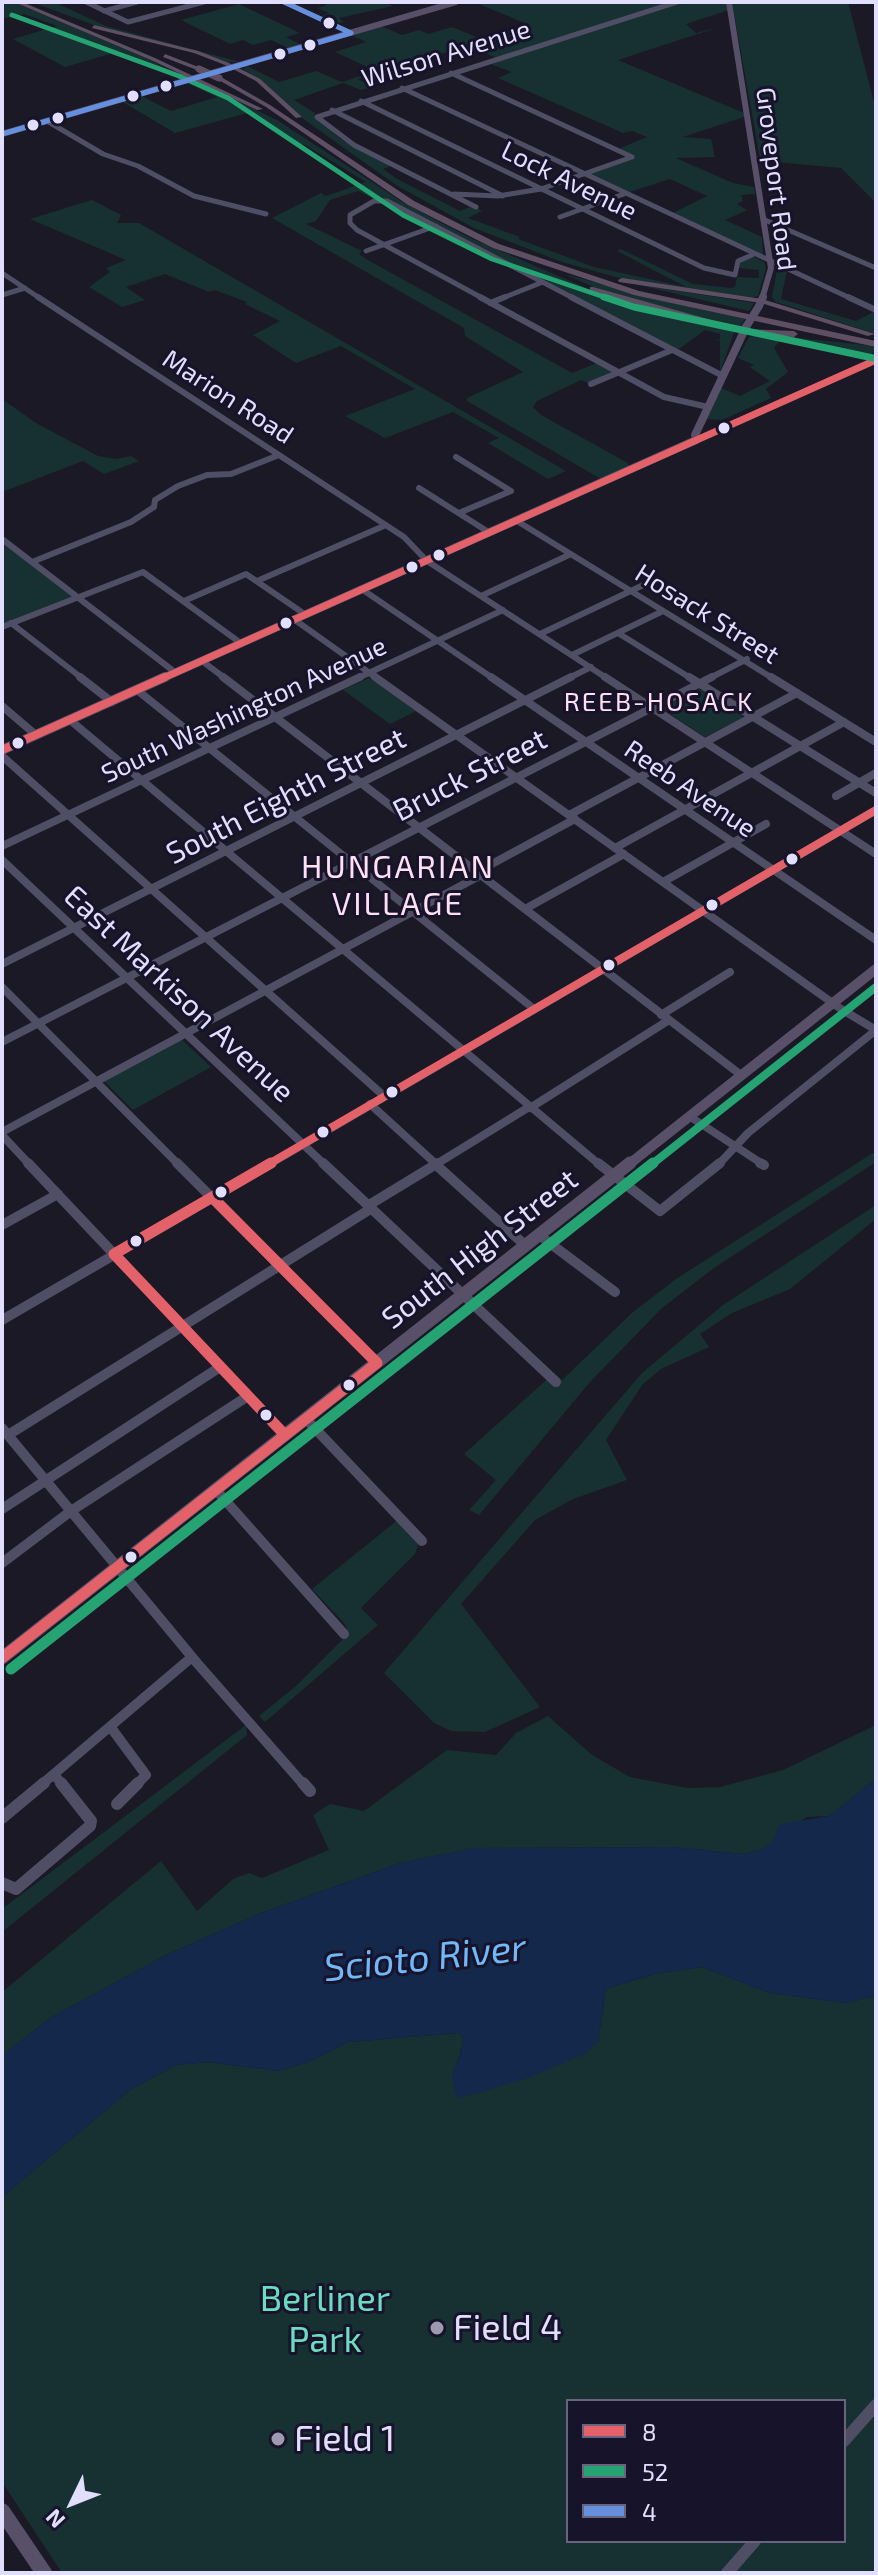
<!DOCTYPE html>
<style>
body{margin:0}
#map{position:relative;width:878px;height:2575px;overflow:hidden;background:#1a1925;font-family:"Exo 2",sans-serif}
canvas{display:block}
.frame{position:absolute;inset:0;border:4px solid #e2defd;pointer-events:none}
.legend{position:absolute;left:566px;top:2399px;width:280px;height:144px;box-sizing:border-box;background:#17132b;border:2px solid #68647f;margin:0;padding:10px 14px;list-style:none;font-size:24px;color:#e2defd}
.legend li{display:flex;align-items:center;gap:16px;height:40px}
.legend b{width:40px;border:2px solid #68647f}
.north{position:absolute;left:32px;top:2463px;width:80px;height:80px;-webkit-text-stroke:6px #17132b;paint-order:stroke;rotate:227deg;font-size:22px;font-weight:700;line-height:32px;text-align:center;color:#e2defd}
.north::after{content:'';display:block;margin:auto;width:28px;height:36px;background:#e2defd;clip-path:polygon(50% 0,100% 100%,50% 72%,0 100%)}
</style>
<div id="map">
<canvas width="878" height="2575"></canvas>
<div class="frame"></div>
<ul class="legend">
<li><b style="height:10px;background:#e36168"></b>8</li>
<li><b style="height:10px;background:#26a372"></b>52</li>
<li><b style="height:10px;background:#6690de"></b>4</li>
</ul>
<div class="north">N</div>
</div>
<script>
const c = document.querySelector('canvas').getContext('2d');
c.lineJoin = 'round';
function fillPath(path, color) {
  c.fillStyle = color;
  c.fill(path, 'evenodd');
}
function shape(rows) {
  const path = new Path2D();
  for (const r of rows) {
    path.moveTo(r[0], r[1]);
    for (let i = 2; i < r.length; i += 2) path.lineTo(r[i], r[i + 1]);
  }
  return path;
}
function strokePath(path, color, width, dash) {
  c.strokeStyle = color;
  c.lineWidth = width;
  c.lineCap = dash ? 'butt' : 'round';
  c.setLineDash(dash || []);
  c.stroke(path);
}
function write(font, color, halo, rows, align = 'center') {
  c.font = font + ' "Exo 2",sans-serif';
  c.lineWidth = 6;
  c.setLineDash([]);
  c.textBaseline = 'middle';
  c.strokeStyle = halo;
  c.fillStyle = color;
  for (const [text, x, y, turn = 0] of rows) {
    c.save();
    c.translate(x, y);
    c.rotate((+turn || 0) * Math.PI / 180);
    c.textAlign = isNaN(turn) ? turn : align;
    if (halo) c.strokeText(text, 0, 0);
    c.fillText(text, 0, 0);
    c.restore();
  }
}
fillPath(shape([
 [2,2,13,2,138,54,184,77,181,80,120,51,65,67,13,39,57,26,24,14,2,19],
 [31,2,54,2,106,26,240,62,226,62,185,48,105,29],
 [322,2,383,2,393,6,339,18,344,22,335,24,319,17,329,13,317,8,327,5],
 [474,2,675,2,497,58,467,46,358,79,373,87,361,90,343,83,294,100,315,113,314,117,342,140,391,166,383,169,397,179,460,211,473,206,482,211,468,218,520,237,518,239,594,267,686,287,617,251,621,249,693,284,732,288,735,287,737,277,759,278,759,270,739,268,740,261,754,257,764,262,766,268,758,296,748,299,623,279,562,262,474,228,396,185,302,118,261,81,243,69,247,66,279,82,316,71,342,82,376,71,335,52,366,42,351,35,381,26,402,35,419,30,428,34,452,27,481,39,527,24],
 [679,2,727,2,729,10,686,24,696,33,719,27,618,60,744,113,744,117,683,137,711,139,715,157,676,158,733,183,754,187,755,194,741,195,743,201,737,204,747,210,725,220,762,237,763,256,673,213,707,196,670,179,626,193,587,175,635,158,618,149,647,137,632,131,623,133,498,78,512,72,488,63],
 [732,2,848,2,876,110,876,203,841,168,776,162,761,164],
 [239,4,300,33,286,37,303,46,290,49,271,40,253,45,243,40,230,44,181,20],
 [187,83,199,83,277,120,404,203,470,238,596,292,732,331,734,333,720,372,720,340,710,342,720,339,720,334,705,330,679,349,671,348,358,191,330,200,316,221,306,224,362,251,359,254,366,259,572,373,597,363,615,372,588,383,581,380,537,401,533,407,541,415,628,463,629,467,601,479,467,401,467,398,523,372,465,336,464,328,272,218,321,193,326,196,366,182,305,145,285,140,290,136,247,113,175,133,121,101,140,95,171,111,217,97],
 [92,200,121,215,117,223,139,223,566,471,548,479,488,443,499,438,453,412,385,438,345,416,415,389,341,346,296,363,253,335,280,321,245,304,247,302,215,290,209,292,165,274,126,287,145,300,122,307,89,287,110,272,106,268,126,260,30,219],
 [787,270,781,299,856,321,876,311,876,334,776,302,772,297,777,271],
 [564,274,669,302,745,319,739,328,596,288],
 [605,277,634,284,754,303,749,311],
 [764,334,864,345,876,347,876,352,868,355,817,343,779,342,774,348,788,372,766,389,771,398,722,420,707,419,721,388,740,396,770,381,750,367,754,365,738,358,749,337],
 [2,399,36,423,98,456,116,459,131,456,139,461,104,474,83,461,2,492],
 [2,542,72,597,2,625],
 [369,678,416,711,390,724,343,690],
 [699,689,700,689,744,717,705,737,661,708],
 [181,1039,211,1067,133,1110,104,1081],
 [876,1151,876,1162,714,1268,662,1308,590,1382,479,1515,469,1510,496,1480,464,1454,553,1374,562,1380,633,1312,676,1279],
 [876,1205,876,1219,790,1289,732,1313,700,1334,709,1347,661,1369,642,1385,606,1440,627,1480,573,1499,535,1520,461,1604,540,1707,485,1732,451,1731,434,1723,384,1673,642,1373,723,1305],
 [400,1518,419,1542,415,1554,361,1608,378,1625,265,1722,259,1716,296,1686,348,1634,345,1624,312,1589],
 [548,1716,592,1755,630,1777,687,1788,720,1787,783,1770,876,1725,876,1779,829,1816,807,1817,763,1849,745,1854,672,1847,475,1848,400,1863,261,1913,166,1955,50,2018,2,2056,2,1992,161,1861,197,1911,233,1879,249,1873,262,1878,329,1850,313,1815,330,1804,364,1811,447,1750,496,1755,516,1733],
 [246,1725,247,1735,2,1932,2,1909],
 [702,1967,770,1993,845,2003,876,1996,876,2573,62,2573,2,2482,2,2197,130,2090,176,2065,209,2062,277,2071,309,2062,348,2042,459,2033,464,2040,452,2078,528,2078,598,2041,606,1989,654,1974],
 [568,2401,844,2401,844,2541,568,2541]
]), '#173132');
fillPath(shape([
 [876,1779,876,1996,845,2003,770,1993,702,1967,654,1974,606,1989,598,2041,585,2054,528,2078,460,2098,455,2094,452,2078,464,2040,459,2033,348,2042,309,2062,277,2071,209,2062,176,2065,130,2090,2,2197,2,2056,50,2018,166,1955,261,1913,400,1863,474,1848,672,1847,745,1854,763,1849,772,1842,780,1824,829,1816]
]), '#13284b');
strokePath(shape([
 [86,2,128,22,204,2],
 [284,2,351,33],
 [104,11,137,2],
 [451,73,632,157],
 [402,88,852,299],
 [361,101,704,268,735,275,738,261,752,255],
 [332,110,503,196],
 [47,121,103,154,138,166,194,196,266,214],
 [454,194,498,196,541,189,632,157],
 [476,207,354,145,317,117,677,2],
 [560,217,624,194],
 [765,220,876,268],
 [366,251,436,226],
 [2,273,41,299],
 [2,295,25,288],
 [484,299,357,230,350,223,350,215,374,201,387,201,575,299],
 [500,299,543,282]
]), '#4f4e65', 5);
strokePath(shape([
 [38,297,404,537,427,561,608,679],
 [480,297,664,397,708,407],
 [571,297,723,376],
 [848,297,876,310],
 [490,303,505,297],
 [591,384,672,350],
 [696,440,876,360],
 [456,457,511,491],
 [419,488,490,533],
 [459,513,511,491],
 [517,521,774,679],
 [2,539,176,673],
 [32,562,131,522,154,507,155,500,178,486,207,475,231,474,279,455],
 [257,581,386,525],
 [363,590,494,679],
 [481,596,571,554],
 [184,601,246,574,306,615],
 [295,620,378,679],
 [11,623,83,679],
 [2,627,143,572,242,644],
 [618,633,692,679],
 [540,634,656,579],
 [572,655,663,611],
 [202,661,226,679],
 [356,679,503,610],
 [567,679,591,667],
 [708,679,747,659]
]), '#4f4e65', 6);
strokePath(shape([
 [80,677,112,702],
 [223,677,741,1075],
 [375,677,841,1009,876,1030],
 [491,677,876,940],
 [605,677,876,854],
 [689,677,876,793],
 [771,677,876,742],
 [137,690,534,1009],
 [2,706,36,735],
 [70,720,600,1165],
 [2,756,384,1096],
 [836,796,876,773],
 [569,815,797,693],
 [2,846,360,677],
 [615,848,844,722],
 [2,860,325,1165],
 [477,872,575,819],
 [663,882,766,824],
 [525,909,624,854],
 [2,964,571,677],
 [2,987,179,1165],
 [661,1015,730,972],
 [2,1042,712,677],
 [370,1104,437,1165],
 [530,1108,669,1020],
 [689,1116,764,1165],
 [2,1132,481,875],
 [2,1135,30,1165],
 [268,1165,876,810],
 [435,1165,529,1107],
 [718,1165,748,1133,876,1030]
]), '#4f4e65', 8);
strokePath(shape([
 [28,1163,285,1435],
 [177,1163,377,1363],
 [323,1163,556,1382],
 [434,1163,526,1246],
 [598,1163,660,1211,720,1163],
 [760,1163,764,1165],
 [369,1205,438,1163],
 [2,1225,58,1194],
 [539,1235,615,1292],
 [2,1320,272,1163],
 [306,1419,422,1541],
 [2,1428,197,1663,304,1785],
 [8,1435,372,1208],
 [216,1490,344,1634],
 [2,1509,220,1367],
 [2,1563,71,1511,248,1396],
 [112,1729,146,1775,136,1785],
 [55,1775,62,1785],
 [41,1785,192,1657]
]), '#4f4e65', 10);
strokePath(shape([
 [303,1783,310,1791],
 [117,1804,138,1783],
 [2,1818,44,1783],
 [2,1883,16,1889,90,1826,91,1821,61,1783],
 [844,2441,876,2405],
 [727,2573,755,2541]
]), '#4f4e65', 12);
strokePath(shape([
 [729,2,771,268,762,299],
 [2,134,456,2]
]), '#584f69', 6);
strokePath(shape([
 [759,306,763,297],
 [161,679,696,440,695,435,746,327]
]), '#584f69', 8);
strokePath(shape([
 [2,750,165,677],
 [628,1165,876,969]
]), '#584f69', 10);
strokePath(shape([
 [2,1658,630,1163]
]), '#584f69', 13);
strokePath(shape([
 [2,2511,44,2573]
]), '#584f69', 16);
fillPath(shape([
 [14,2,22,2,155,58,263,109,257,110,151,60,14,2],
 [94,25,198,51,229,63,260,79,302,117,296,118,256,81,225,65,194,53,92,28,94,25],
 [165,54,201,68,202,69,197,70,163,57,165,54],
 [217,77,221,77,270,105,414,201,499,244,639,291,876,341,876,347,634,295,493,248,408,205,266,107,217,79,217,77],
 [622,278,762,299,875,334,868,336,761,303,619,282,618,280,622,278],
 [593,287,744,329,794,331,798,334,794,337,744,334,590,291,590,287,593,287]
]), '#5f4f64');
strokePath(shape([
 [746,327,759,306]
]), '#584f69', 8);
strokePath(shape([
 [199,69,219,78]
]), '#5f4f64', 7);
strokePath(shape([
 [161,679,876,360]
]), '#e36168', 7);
strokePath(shape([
 [2,750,165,677],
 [267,1165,876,810]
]), '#e36168', 8);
strokePath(shape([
 [271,1163,114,1254,285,1435],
 [2,1658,377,1363,212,1197]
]), '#e36168', 11);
strokePath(shape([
 [12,15,179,76,228,98,403,215,492,259,610,299]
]), '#26a372', 5);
strokePath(shape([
 [604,297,634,307,873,358]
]), '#26a372', 7);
strokePath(shape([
 [651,1165,876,987]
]), '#26a372', 8);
strokePath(shape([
 [11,1669,653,1163]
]), '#26a372', 11);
strokePath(shape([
 [284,2,351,33],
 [2,134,351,33]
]), '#6690de', 5);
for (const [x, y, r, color] of [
 [329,23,7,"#e2defd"],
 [310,45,7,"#e2defd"],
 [280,54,7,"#e2defd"],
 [166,86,7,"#e2defd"],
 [133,96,7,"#e2defd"],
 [58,118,7,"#e2defd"],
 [33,125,7,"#e2defd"],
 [724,428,7,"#e2defd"],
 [439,555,7,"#e2defd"],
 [412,567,7,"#e2defd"],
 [286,623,7,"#e2defd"],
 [18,743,7,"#e2defd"],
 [792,859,7,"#e2defd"],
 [712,905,7,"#e2defd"],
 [609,965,7,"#e2defd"],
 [392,1092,7,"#e2defd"],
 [323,1132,7,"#e2defd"],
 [221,1192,7,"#e2defd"],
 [136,1241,7,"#e2defd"],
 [349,1385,7,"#e2defd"],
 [266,1415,7,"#e2defd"],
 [131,1557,7,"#e2defd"],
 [437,2328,8,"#9c99b1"],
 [278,2439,8,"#9c99b1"]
]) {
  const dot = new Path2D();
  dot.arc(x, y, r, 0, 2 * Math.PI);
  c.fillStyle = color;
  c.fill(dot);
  strokePath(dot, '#17132b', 3);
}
write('26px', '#e2defd', '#17132b', [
 ["Wilson Avenue",446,54,-17],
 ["Groveport Road",776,179,83],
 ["Lock Avenue",569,181,26],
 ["Marion Road",228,397,33],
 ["Hosack Street",707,614,32],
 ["South Washington Avenue",244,710,-25],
 ["Reeb Avenue",690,789,34]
]);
c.letterSpacing = '2px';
write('26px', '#fee0f2', '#17132b', [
 ["REEB-HOSACK",659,702]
]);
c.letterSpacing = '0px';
write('30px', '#e2defd', '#17132b', [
 ["Bruck Street",470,775,-27],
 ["South Eighth Street",286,796,-27],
 ["East Markison Avenue",179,994,43],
 ["South High Street",480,1249,-38]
]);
c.letterSpacing = '2px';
write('32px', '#fee0f2', '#17132b', [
 ["HUNGARIAN",398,867],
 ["VILLAGE",398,904]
]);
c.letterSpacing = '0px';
write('36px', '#6cdcc1', '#17132b', [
 ["Berliner",325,2299],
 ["Park",325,2340]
]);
write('36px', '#e2defd', '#17132b', [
 ["Field 4",453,2328],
 ["Field 1",294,2439]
], 'left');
write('italic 38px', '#71b8f8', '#17132b', [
 ["Scioto River",425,1958,-6]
]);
</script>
